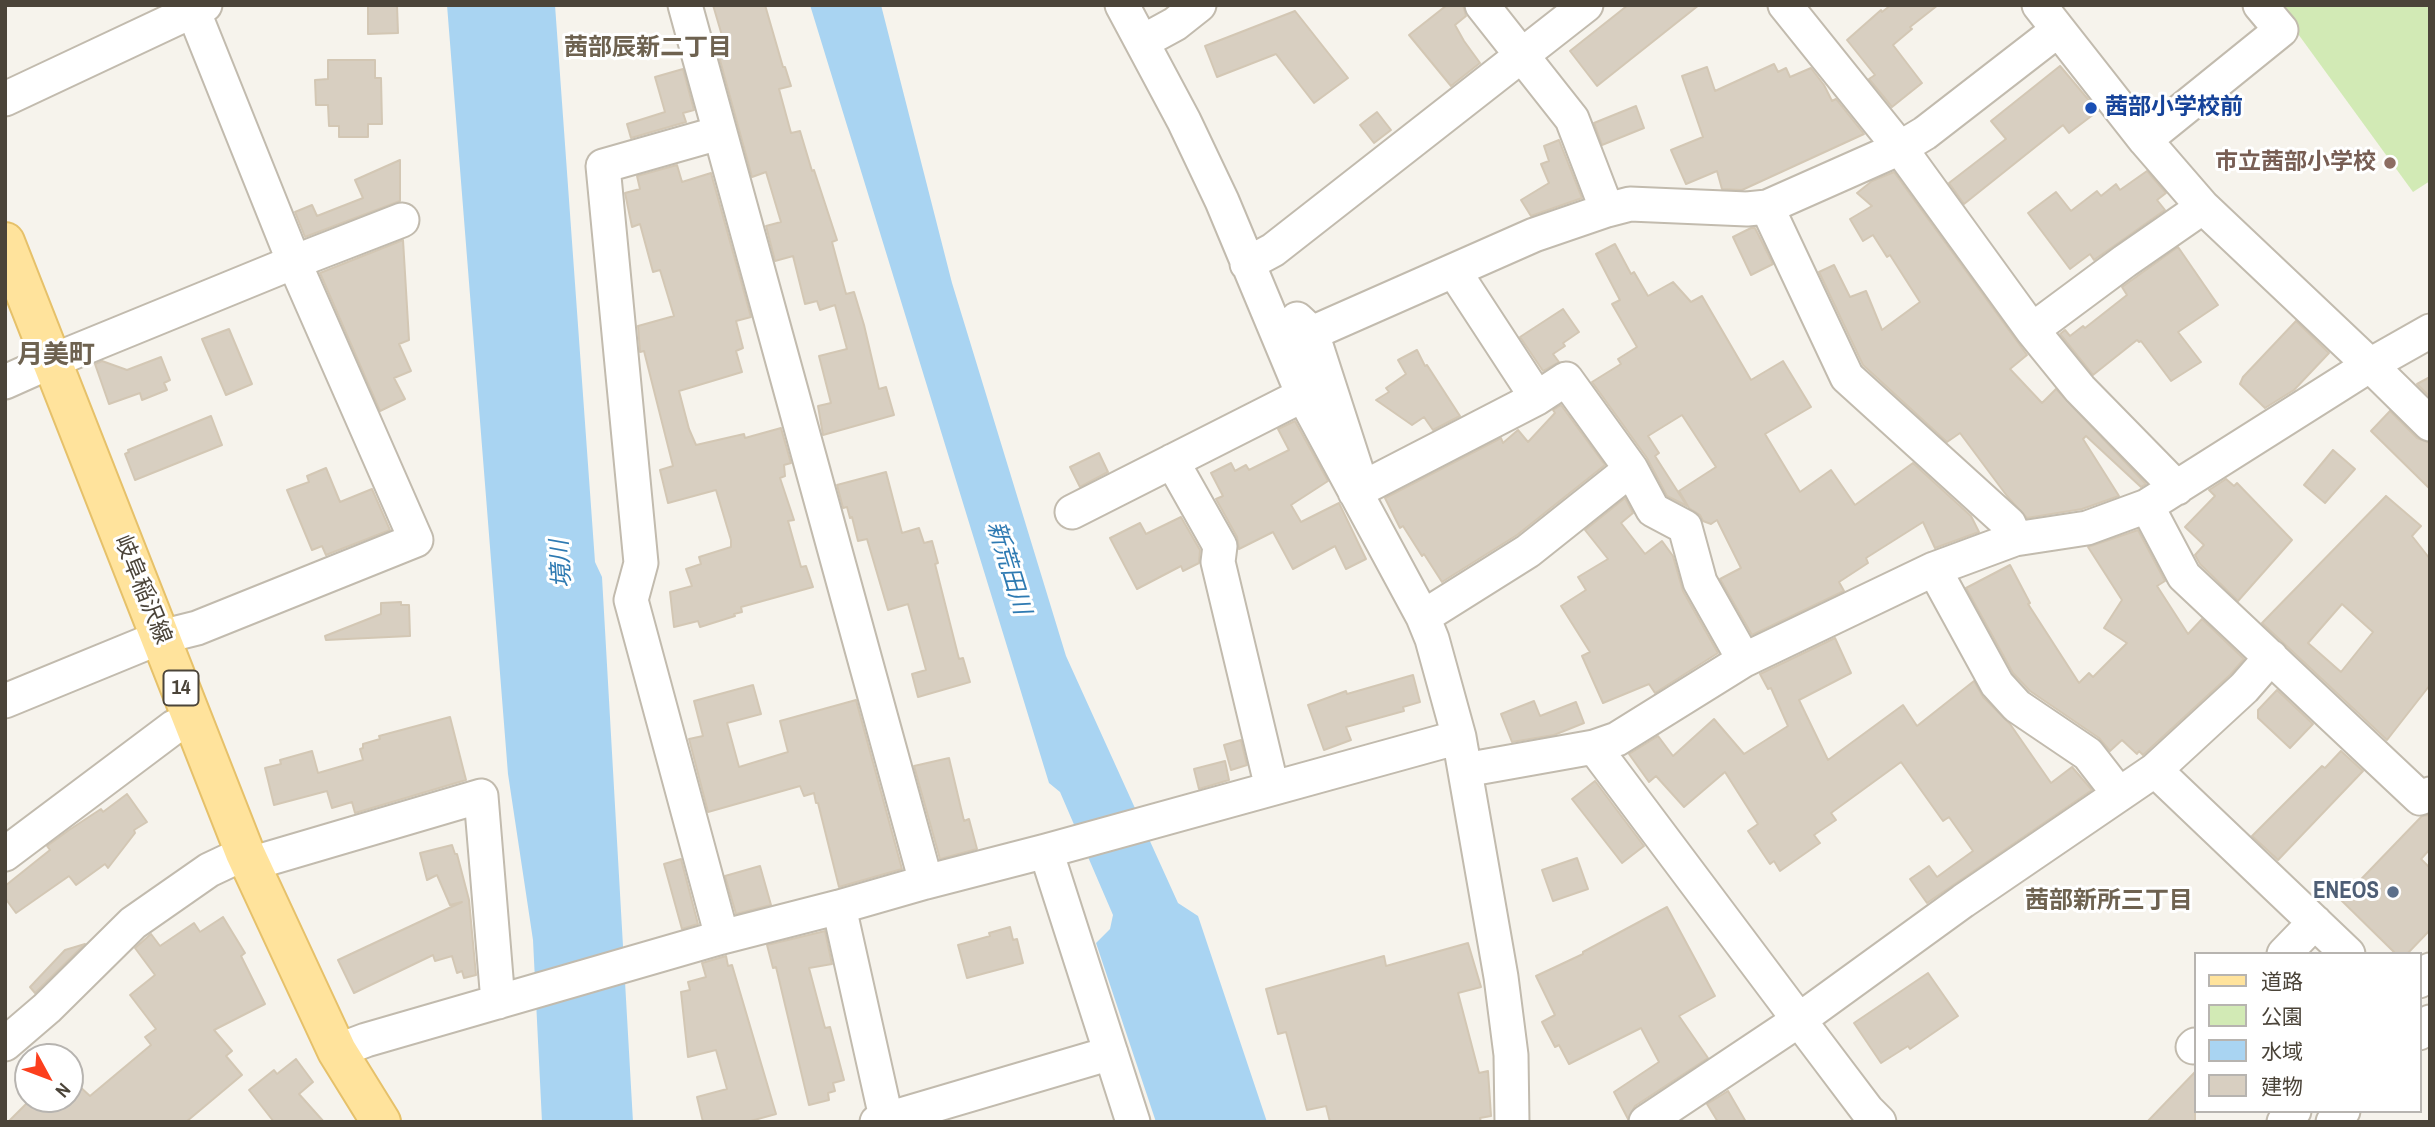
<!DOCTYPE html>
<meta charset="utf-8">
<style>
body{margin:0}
#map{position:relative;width:2435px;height:1127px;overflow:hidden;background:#f6f3ec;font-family:"Archivo Narrow","Noto Sans JP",sans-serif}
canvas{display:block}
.frame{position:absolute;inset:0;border:7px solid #4b4439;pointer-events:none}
.legend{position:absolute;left:2194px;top:952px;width:228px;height:161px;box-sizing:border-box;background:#fff;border:2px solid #b7b4b0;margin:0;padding:9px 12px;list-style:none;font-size:21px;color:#4b4439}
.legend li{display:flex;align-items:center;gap:14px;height:35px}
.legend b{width:35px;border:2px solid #b7b4b0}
.north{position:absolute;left:14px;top:1043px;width:70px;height:70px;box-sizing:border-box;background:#fff;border:2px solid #b7b4b0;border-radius:50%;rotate:131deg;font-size:19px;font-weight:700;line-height:28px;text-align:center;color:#4b4439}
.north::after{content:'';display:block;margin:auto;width:24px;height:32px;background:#fc3f1d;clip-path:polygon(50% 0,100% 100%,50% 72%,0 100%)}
</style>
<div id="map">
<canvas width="2435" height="1127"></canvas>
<div class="frame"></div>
<ul class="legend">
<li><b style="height:9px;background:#ffe39c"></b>道路</li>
<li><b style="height:19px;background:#d2eab5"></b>公園</li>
<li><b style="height:19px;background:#a9d4f2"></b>水域</li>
<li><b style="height:19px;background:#d8cfc1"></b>建物</li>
</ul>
<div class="north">N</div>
</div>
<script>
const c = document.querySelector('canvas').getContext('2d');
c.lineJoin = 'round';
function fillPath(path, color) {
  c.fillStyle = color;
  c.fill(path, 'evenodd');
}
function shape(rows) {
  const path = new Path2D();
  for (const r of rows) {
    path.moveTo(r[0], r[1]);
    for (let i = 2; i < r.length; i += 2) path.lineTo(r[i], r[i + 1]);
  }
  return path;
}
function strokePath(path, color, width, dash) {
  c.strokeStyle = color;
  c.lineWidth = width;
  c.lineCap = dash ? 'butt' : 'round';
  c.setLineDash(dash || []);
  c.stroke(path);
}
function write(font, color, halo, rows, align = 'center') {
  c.font = font + ' "Archivo Narrow","Noto Sans JP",sans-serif';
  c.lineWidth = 6;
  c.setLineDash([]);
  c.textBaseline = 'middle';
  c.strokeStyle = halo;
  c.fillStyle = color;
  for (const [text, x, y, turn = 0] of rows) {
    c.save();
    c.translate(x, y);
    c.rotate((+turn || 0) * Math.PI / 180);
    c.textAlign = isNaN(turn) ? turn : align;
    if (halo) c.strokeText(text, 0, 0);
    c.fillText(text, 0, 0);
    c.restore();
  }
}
fillPath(shape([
 [2277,5,2430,5,2430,181,2413,192]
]), '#d2eab5');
fillPath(shape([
 [447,5,555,5,595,562,602,577,633,1122,542,1122,533,940,508,774],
 [810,5,881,5,952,283,1066,656,1178,903,1198,916,1267,1122,1156,1122,1096,943,1110,929,1113,915,1060,792,1049,783]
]), '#a9d4f2');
const building = shape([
 [368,5,397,5,398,33,368,34,368,5],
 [713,5,765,5,783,67,785,67,791,86,779,89,791,133,800,131,812,171,814,170,837,240,832,242,846,294,854,292,864,325,879,389,886,387,894,415,823,435,818,406,831,403,819,356,847,349,835,305,820,310,817,301,805,304,793,256,775,261,766,226,781,222,766,172,752,177,715,42,723,39,713,5],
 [1447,5,1463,5,1466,16,1455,25,1464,41,1480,63,1451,86,1409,35,1447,5],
 [1628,5,1699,5,1597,86,1570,51,1628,5],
 [1891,5,1938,5,1910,27,1912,29,1893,45,1922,83,1892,107,1869,79,1875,75,1847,40,1881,10,1882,12,1891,5],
 [1295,11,1348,78,1314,103,1276,54,1217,77,1205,46,1295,11],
 [328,60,375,60,375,78,381,78,382,124,368,124,368,137,339,137,339,126,329,126,328,105,316,105,315,80,328,79,328,60],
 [1774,64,1778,72,1786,68,1790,77,1811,68,1824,85,1832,101,1836,99,1864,134,1742,190,1722,189,1717,171,1686,184,1671,150,1703,137,1682,76,1707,67,1715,91,1774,64],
 [2060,66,2098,111,2069,133,2063,125,1964,204,1949,183,2006,139,1991,121,2060,66],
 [683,69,694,110,683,113,686,122,631,138,627,124,665,112,655,77,683,69],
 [1636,106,1644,128,1602,145,1594,123,1636,106],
 [1377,112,1391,130,1374,143,1360,125,1377,112],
 [1559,140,1582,198,1531,216,1521,200,1549,183,1541,164,1549,161,1544,146,1559,140],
 [400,160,400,201,305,237,295,212,312,205,317,216,363,198,355,180,400,160],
 [677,165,682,182,711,173,751,317,736,321,743,348,736,351,742,372,679,391,689,429,696,445,744,434,745,438,781,428,791,463,784,465,785,476,780,478,794,520,788,521,801,567,806,566,813,587,741,607,742,612,734,614,735,616,700,627,698,621,674,627,670,592,692,586,686,569,701,564,699,557,731,547,731,540,716,490,668,503,660,470,673,466,644,351,640,352,638,326,674,316,660,270,653,272,640,224,632,227,625,193,640,189,637,176,677,165],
 [2147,171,2166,193,2157,200,2165,210,2094,260,2090,254,2070,269,2028,213,2056,192,2071,211,2097,191,2101,196,2116,184,2120,190,2147,171],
 [1894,172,2027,355,2010,369,2042,403,2056,389,2146,484,2141,487,2086,436,2083,439,2119,496,2082,509,2027,518,2007,496,1960,433,1947,442,1863,365,1819,272,1834,265,1850,297,1866,291,1882,330,1920,302,1890,255,1887,257,1873,235,1863,241,1850,219,1872,206,1857,193,1872,181,1894,172],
 [1751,228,1755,228,1773,264,1751,275,1733,237,1751,228],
 [403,240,409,340,399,344,411,371,394,378,405,399,380,411,320,273,403,240],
 [1615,244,1631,274,1634,272,1648,296,1673,282,1691,302,1702,296,1751,380,1783,361,1811,407,1765,434,1800,492,1831,470,1855,505,1913,463,1971,516,1979,532,1935,548,1923,522,1866,558,1868,563,1839,582,1844,591,1752,635,1720,579,1741,568,1717,520,1711,524,1703,521,1700,515,1689,508,1679,491,1716,467,1682,415,1648,436,1659,453,1655,456,1687,506,1667,496,1647,458,1592,382,1621,364,1618,359,1637,347,1612,304,1620,300,1596,254,1615,244],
 [2178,247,2218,305,2178,332,2201,362,2171,381,2141,341,2139,342,2137,340,2093,375,2060,334,2065,330,2070,336,2083,326,2085,328,2127,295,2122,287,2178,247],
 [1563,309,1579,332,1563,343,1565,346,1553,354,1559,362,1543,371,1520,337,1563,309],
 [2296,321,2329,353,2294,390,2265,408,2240,384,2243,377,2296,321],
 [229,329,252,384,226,395,202,339,229,329],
 [1417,350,1425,366,1427,365,1460,416,1433,430,1424,417,1412,425,1376,400,1389,392,1386,388,1406,374,1398,360,1417,350],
 [161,357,170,380,164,383,167,390,142,400,140,393,109,404,95,364,102,361,127,370,161,357],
 [2430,377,2430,397,2417,384,2430,377],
 [1561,405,1605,465,1517,535,1442,582,1424,554,1422,556,1403,526,1400,528,1385,498,1501,438,1503,443,1518,430,1528,442,1555,413,1553,410,1561,405],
 [2390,411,2417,438,2430,443,2430,489,2371,431,2390,411],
 [211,416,222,445,135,480,125,454,129,452,128,450,211,416],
 [1295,421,1328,481,1291,505,1301,522,1339,503,1366,559,1346,569,1335,546,1293,569,1273,532,1239,549,1237,537,1216,499,1223,496,1211,473,1231,463,1235,471,1246,465,1249,470,1289,450,1278,429,1295,421],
 [2333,450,2355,469,2325,503,2304,485,2333,450],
 [1099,453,1108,472,1080,487,1070,467,1099,453],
 [326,468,340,502,372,489,390,530,326,555,322,546,312,550,287,490,309,482,307,476,326,468],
 [886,472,902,533,919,528,924,543,932,541,938,563,935,564,959,659,963,658,970,682,918,697,912,674,926,670,908,604,888,610,867,539,858,541,852,517,850,518,847,507,843,508,837,485,886,472],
 [2226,479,2234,486,2237,483,2292,540,2238,601,2200,564,2195,555,2204,545,2185,527,2215,496,2209,490,2226,479],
 [2386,496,2421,526,2412,536,2430,559,2430,685,2387,740,2262,623,2386,496],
 [2342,604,2373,632,2341,672,2308,643,2342,604],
 [1625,498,1633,513,1621,523,1645,554,1662,541,1673,556,1683,591,1718,653,1655,693,1649,684,1603,703,1582,656,1590,652,1561,606,1586,590,1578,577,1608,559,1585,530,1625,498],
 [1181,517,1200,550,1199,563,1183,571,1181,566,1137,589,1110,538,1140,523,1146,534,1181,517],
 [2138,530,2165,581,2157,586,2188,634,2202,619,2244,659,2230,675,2143,755,2139,751,2137,754,2122,740,2110,751,2099,738,2030,691,2013,673,1966,588,2010,565,2030,603,2028,604,2079,683,2089,673,2093,677,2127,643,2104,628,2122,600,2088,547,2138,530],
 [401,602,401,605,409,605,410,636,326,640,325,636,381,614,381,603,401,602],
 [1835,638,1851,673,1799,700,1828,760,1903,705,1917,726,1974,681,1983,697,2010,724,2051,783,2072,767,2092,790,1927,903,1910,879,1929,866,1937,877,1973,851,1949,817,1943,821,1901,762,1831,813,1836,820,1814,835,1820,843,1780,871,1774,861,1770,864,1748,831,1758,824,1725,772,1684,807,1656,776,1649,782,1629,754,1658,736,1673,756,1714,719,1744,754,1788,726,1771,688,1768,689,1760,674,1835,638],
 [1413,675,1420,702,1403,707,1404,711,1346,727,1351,740,1324,750,1308,705,1346,691,1347,694,1413,675],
 [753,685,761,714,727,723,739,767,788,752,780,721,856,700,902,869,839,887,818,803,816,803,814,793,804,796,800,786,708,812,689,739,703,736,694,701,753,685],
 [2277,690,2313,724,2290,748,2258,718,2258,710,2277,690],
 [1534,701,1540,716,1576,702,1584,723,1554,735,1512,742,1501,714,1534,701],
 [450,717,466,780,355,813,352,802,332,808,327,791,274,805,265,768,281,764,280,760,312,751,318,773,363,760,360,749,363,748,363,744,380,739,379,736,450,717],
 [1241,740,1247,765,1231,770,1224,745,1241,740],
 [2341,751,2363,771,2278,860,2252,836,2322,766,2325,768,2341,751],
 [949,758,964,821,969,819,977,849,940,859,914,766,949,758],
 [1225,761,1229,780,1199,789,1194,769,1225,761],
 [1595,781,1644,846,1622,863,1572,799,1595,781],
 [127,794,147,822,134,830,135,833,108,868,105,864,76,885,69,876,16,913,5,898,5,886,50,850,47,846,69,830,101,809,103,812,127,794],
 [2430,815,2430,849,2421,859,2430,868,2430,930,2407,954,2396,954,2341,900,2422,816,2430,815],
 [452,845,455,854,457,854,469,900,476,975,464,978,462,971,457,973,452,956,435,961,433,955,354,993,338,960,462,902,450,905,437,875,427,880,420,853,452,845],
 [1577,858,1588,889,1553,901,1542,870,1577,858],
 [681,859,698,924,682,929,664,864,681,859],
 [760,866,771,905,736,914,725,876,760,866],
 [1667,907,1715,996,1679,1016,1708,1058,1635,1106,1628,1119,1614,1092,1659,1062,1641,1028,1569,1064,1559,1045,1555,1047,1542,1022,1555,1015,1536,976,1583,954,1583,952,1667,907],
 [223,917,245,953,241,956,265,1004,214,1030,232,1051,226,1056,242,1075,186,1122,8,1122,31,1099,70,1099,70,1090,78,1085,90,1096,151,1045,145,1037,156,1029,130,995,155,975,135,948,151,934,160,946,194,923,200,932,223,917],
 [1010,927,1013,940,1017,939,1023,963,967,978,958,945,990,936,989,933,1010,927],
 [825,931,832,964,809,968,825,1028,830,1027,844,1080,833,1083,835,1091,828,1093,829,1100,809,1105,776,967,773,968,767,945,825,931],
 [1468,943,1481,987,1458,993,1479,1073,1488,1071,1491,1116,1480,1118,1481,1122,1330,1122,1326,1106,1307,1110,1286,1032,1278,1034,1266,989,1384,956,1386,966,1468,943],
 [85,944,35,993,30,987,65,950,85,944],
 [726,956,728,966,732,965,776,1114,747,1122,703,1122,697,1097,727,1089,716,1050,688,1057,681,992,690,990,688,982,706,977,702,963,726,956],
 [1928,973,1958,1016,1910,1049,1908,1046,1881,1063,1854,1023,1928,973],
 [296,1059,313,1082,299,1094,324,1122,274,1122,249,1090,274,1070,277,1074,296,1059],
 [2195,1072,2195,1122,2147,1122,2195,1072],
 [1728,1091,1746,1122,1718,1122,1707,1104,1728,1091]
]);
fillPath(building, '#d8cfc1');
strokePath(building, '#d3c7b4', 2);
const minor = shape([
 [685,5,926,882],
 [1122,5,1184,121,1222,201,1303,395,1423,617,1432,639,1459,737,1501,977,1511,1055,1512,1122],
 [1482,5,1572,119,1607,210],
 [1785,5,1900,148,2032,330,2080,389,2177,488],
 [2039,5,2145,140,2203,207,2370,365,2430,424],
 [1142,42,1175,24,1199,5],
 [5,99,205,5],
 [719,133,603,166,641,563,631,600,722,937],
 [2145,140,2281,30,2260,5],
 [1767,207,1847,377,2009,524,2015,539],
 [1247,264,1273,250,1586,5],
 [1454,271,1537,398],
 [1297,319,1312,333,1356,469,1355,492,1537,398,1566,379,1631,469,1653,510,1685,527,1700,582,1744,660],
 [2032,330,2125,261,2203,207],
 [1312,333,1534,235,1607,210,1630,204,1747,209,1767,207,1900,148,1925,133,2058,30],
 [5,382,52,361,294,262,402,220],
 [1172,461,1220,546,1218,562,1272,788],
 [2147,506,2184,576,2420,798,2430,794],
 [1072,512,1303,395],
 [1934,569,1997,684,2017,706,2088,754,2119,794],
 [1423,617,1528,551,1631,469],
 [5,701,161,637,197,628,416,540,294,262,191,5],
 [1594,747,1799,1020,1867,1110,1879,1122],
 [1465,770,1594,747,1617,739,1744,660,1934,569,2015,539,2087,528,2147,506,2370,365,2430,331],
 [2155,770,2348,954],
 [1046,851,1133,1122],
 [5,854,174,727,194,719],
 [250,864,481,796,498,1002],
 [839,907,887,1122],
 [2284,954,2315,922],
 [2419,981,2430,970],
 [2419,1033,2430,1022],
 [5,1044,47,1008,133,923,209,870,245,853],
 [2193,1047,2195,1045],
 [337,1051,366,1040,722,937,839,907,926,882,1046,851,1459,737],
 [877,1122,1111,1053],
 [1646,1122,1799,1020,1963,901,2155,770,2244,688,2271,657],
 [2284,1122,2294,1111],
 [2333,1122,2343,1111]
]);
const major = shape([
 [5,242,245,853,337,1051,381,1122]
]);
strokePath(minor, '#c2bbae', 37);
strokePath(major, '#e6c16a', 42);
strokePath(minor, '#fff', 33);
strokePath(major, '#ffe39c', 38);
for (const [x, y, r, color] of [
 [2091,108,7,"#1a4fb4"],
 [2390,163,7,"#8d6e63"],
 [2393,892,7,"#5c6f8a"]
]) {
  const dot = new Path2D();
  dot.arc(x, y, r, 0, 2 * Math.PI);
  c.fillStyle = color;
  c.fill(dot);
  strokePath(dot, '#fff', 2.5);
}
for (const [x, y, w] of [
 [181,688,35]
]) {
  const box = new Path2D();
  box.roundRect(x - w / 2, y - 17.5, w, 35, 5);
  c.fillStyle = '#fff';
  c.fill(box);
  strokePath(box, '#4b4439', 2);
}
write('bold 21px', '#4b4439', null, [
 ["14",181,688]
]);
write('bold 23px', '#164399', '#fff', [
 ["茜部小学校前",2105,108]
], 'left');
write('bold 23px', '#785e54', '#fff', [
 ["市立茜部小学校",2376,163]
], 'right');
write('23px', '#4b4439', '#fff', [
 ["岐阜稲沢線",142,590,68]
]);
write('bold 23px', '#4e5e75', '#fff', [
 ["ENEOS",2379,892]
], 'right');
write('bold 24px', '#6e6250', '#fff', [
 ["茜部辰新二丁目",648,49],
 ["茜部新所三丁目",2109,902]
]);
write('italic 24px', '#2e7ab2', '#fff', [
 ["境川",562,564,-94],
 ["新荒田川",1008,568,73]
]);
write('bold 26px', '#6e6250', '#fff', [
 ["月美町",56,356]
]);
</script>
